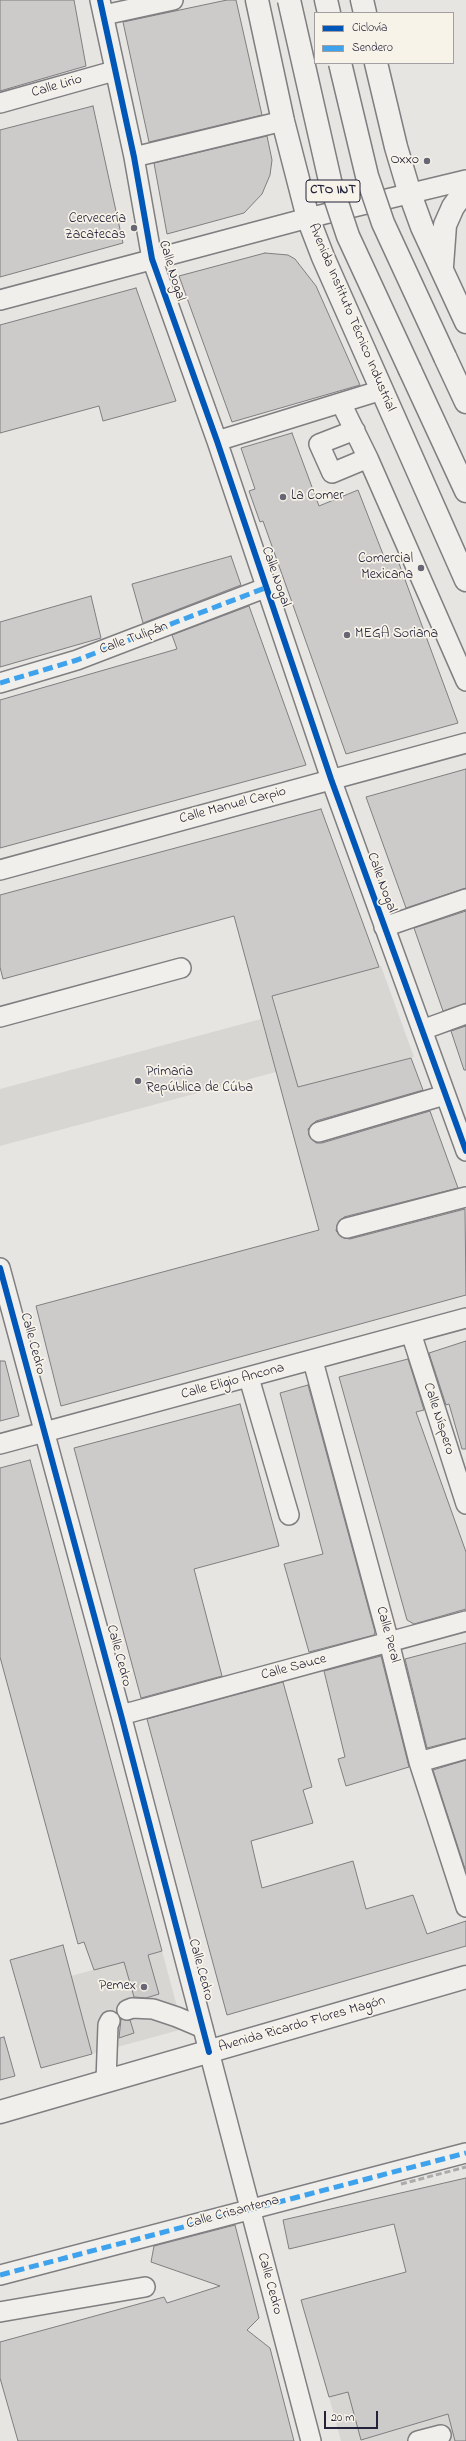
<!DOCTYPE html>
<meta charset="utf-8">
<style>
body{margin:0}
#map{position:relative;width:466px;height:2441px;overflow:hidden;background:#e7e5e1;font-family:"Indie Flower",sans-serif}
canvas{display:block}
.legend{position:absolute;left:314px;top:12px;width:140px;height:52px;box-sizing:border-box;background:#f7f3e8;border:1px solid #a29fa3;margin:0;padding:5px 7px;list-style:none;font-size:12px;color:#22223b}
.legend li{display:flex;align-items:center;gap:8px;height:20px}
.legend b{width:20px;border:1px solid #a29fa3}
.scale{position:absolute;left:324px;top:2411px;width:54px;height:18px;box-sizing:border-box;border:2px solid #22223b;border-top:0;padding-left:5px;font-size:12px;line-height:14px;white-space:nowrap;color:#22223b;-webkit-text-stroke:3px #f7f3e8;paint-order:stroke}
</style>
<div id="map">
<canvas width="466" height="2441"></canvas>
<ul class="legend">
<li><b style="height:5px;background:#0057b8"></b>Ciclovía</li>
<li><b style="height:5px;background:#3ea2ec"></b>Sendero</li>
</ul>
<div class="scale">20 m</div>
</div>
<script>
const c = document.querySelector('canvas').getContext('2d');
c.lineJoin = 'round';
function fillPath(path, color) {
  c.fillStyle = color;
  c.fill(path, 'evenodd');
}
function shape(rows) {
  const path = new Path2D();
  for (const r of rows) {
    path.moveTo(r[0], r[1]);
    for (let i = 2; i < r.length; i += 2) path.lineTo(r[i], r[i + 1]);
  }
  return path;
}
function strokePath(path, color, width, dash) {
  c.strokeStyle = color;
  c.lineWidth = width;
  c.lineCap = dash ? 'butt' : 'round';
  c.setLineDash(dash || []);
  c.stroke(path);
}
function write(font, color, halo, rows, align = 'center') {
  c.font = font + ' "Indie Flower",sans-serif';
  c.lineWidth = 3.5;
  c.setLineDash([]);
  c.textBaseline = 'middle';
  c.strokeStyle = halo;
  c.fillStyle = color;
  for (const [text, x, y, turn = 0] of rows) {
    c.save();
    c.translate(x, y);
    c.rotate((+turn || 0) * Math.PI / 180);
    c.textAlign = isNaN(turn) ? turn : align;
    if (halo) c.strokeText(text, 0, 0);
    c.fillText(text, 0, 0);
    c.restore();
  }
}
fillPath(shape([
 [381,966,414,1057,298,1087,273,996],
 [261,1019,276,1072,0,1146,0,1089],
 [162,1951,183,2029,92,2054,71,1976],
 [450,2364,466,2441,341,2441,329,2397]
]), '#d8d6d3');
const building = shape([
 [0,0,74,0,86,66,0,91,0,0],
 [227,0,236,0,262,115,149,142,123,22,227,0],
 [93,106,123,243,0,277,0,130,93,106],
 [267,136,272,160,270,175,262,194,244,213,167,234,154,163,267,136],
 [265,253,288,255,295,259,316,286,360,385,232,422,179,276,265,253],
 [136,288,176,401,103,421,99,406,0,433,0,325,136,288],
 [292,433,319,506,358,490,386,562,397,558,458,723,346,754,263,521,260,522,249,491,255,489,241,448,292,433],
 [231,556,241,585,143,623,132,584,231,556],
 [91,596,101,638,0,667,0,622,91,596],
 [249,606,306,765,0,848,0,700,177,649,172,635,249,606],
 [466,769,466,888,406,908,366,797,466,769],
 [321,809,379,967,272,996,298,1087,411,1058,423,1090,316,1121,308,1129,309,1135,316,1143,322,1143,430,1111,458,1188,344,1217,337,1225,336,1231,344,1238,350,1239,465,1209,466,1295,61,1406,36,1306,319,1230,234,916,3,979,0,967,0,895,321,809],
 [466,911,466,1003,443,1011,414,928,466,911],
 [466,1026,466,1070,464,1070,451,1031,466,1026],
 [466,1341,466,1449,462,1449,449,1404,446,1405,429,1353,466,1341],
 [408,1359,424,1410,416,1412,466,1552,466,1609,414,1624,407,1620,339,1377,408,1359],
 [0,1361,5,1361,19,1416,0,1421,0,1361],
 [308,1385,375,1632,374,1635,309,1652,284,1564,323,1554,280,1393,308,1385],
 [240,1404,279,1546,194,1569,222,1676,141,1698,74,1448,240,1404],
 [30,1460,162,1951,148,1955,159,1994,146,1998,134,1997,124,1962,94,1970,84,1942,78,1944,0,1657,0,1468,30,1460],
 [466,1643,466,1738,427,1748,405,1659,466,1643],
 [381,1656,409,1767,346,1786,338,1759,345,1757,324,1671,381,1656],
 [283,1682,312,1787,303,1790,313,1823,251,1841,262,1888,353,1861,366,1909,413,1895,427,1934,466,1921,466,1946,227,2015,147,1719,283,1682],
 [466,1760,466,1869,465,1869,433,1770,466,1760],
 [63,1945,92,2054,41,2068,10,1960,63,1945],
 [121,2019,130,2020,134,2033,119,2038,121,2019],
 [4,2037,15,2076,0,2080,0,2038,4,2037],
 [466,2178,466,2441,455,2441,448,2414,361,2440,348,2392,329,2397,301,2300,406,2272,394,2224,289,2249,283,2220,466,2178],
 [235,2225,259,2318,247,2330,270,2348,294,2441,18,2441,0,2378,0,2342,164,2297,167,2303,220,2286,151,2262,154,2246,235,2225]
]);
fillPath(building, '#cdcbc9');
strokePath(building, '#7f7e81', 1);
const minor = shape([
 [100,0,134,157,152,259,217,441,331,779,466,1151],
 [104,15,173,0],
 [0,103,114,71],
 [134,157,283,121],
 [0,300,308,218,466,180],
 [341,403,368,458,466,681],
 [355,430,319,444,332,473,368,458],
 [217,441,382,390],
 [0,683,77,660,265,588],
 [0,870,466,743],
 [384,927,466,899],
 [0,1017,181,968],
 [422,1030,466,1014],
 [319,1132,445,1095],
 [347,1228,466,1197],
 [0,1268,121,1715,311,2441],
 [411,1333,466,1504],
 [313,1361,389,1642,419,1762,466,1907],
 [249,1378,289,1515],
 [0,1444,466,1318],
 [121,1715,466,1621],
 [419,1762,466,1749],
 [127,2010,132,2008,153,2009,177,2017,203,2028],
 [106,2082,108,2025,110,2021],
 [0,2275,466,2153],
 [0,2312,145,2287],
 [418,2441,441,2435]
]);
const major = shape([
 [257,0,283,121,308,218,323,257,466,580],
 [362,0,365,13],
 [376,63,396,147,410,194,422,227,466,322],
 [442,266,445,225,453,207,466,189],
 [0,2112,466,1977]
]);
const highway = shape([
 [326,0,329,13],
 [445,357,466,402],
 [410,370,466,491]
]);
strokePath(minor, '#7f7e81', 22);
strokePath(major, '#7f7e81', 25);
strokePath(highway, '#7f7e81', 25);
strokePath(minor, '#f0efeb', 19);
strokePath(major, '#f0efeb', 22);
strokePath(highway, '#f0efeb', 22);
strokePath(shape([
 [401,2184,466,2167]
]), '#acaaab', 3, [6, 3]);
const highwayBridge = shape([
 [289,0,331,185,348,236,410,370],
 [340,63,367,176,383,223,445,357]
]);
strokePath(highwayBridge, '#7f7e81', 25, []);
strokePath(highwayBridge, '#f0efeb', 22);
strokePath(shape([
 [0,683,77,660,265,588],
 [0,2275,466,2153]
]), '#3ea2ec', 5, [10, 5]);
strokePath(shape([
 [100,0,134,157,152,259,217,441,331,779,466,1151],
 [0,1268,121,1715,209,2052]
]), '#0057b8', 6);
for (const [x, y, r, color] of [
 [427,161,4,"#676675"],
 [134,228,4,"#676675"],
 [283,497,4,"#676675"],
 [421,568,4,"#676675"],
 [347,635,4,"#676675"],
 [138,1081,4,"#676675"],
 [144,1987,4,"#676675"]
]) {
  const dot = new Path2D();
  dot.arc(x, y, r, 0, 2 * Math.PI);
  c.fillStyle = color;
  c.fill(dot);
  strokePath(dot, '#f7f3e8', 1.5);
}
for (const [x, y, w] of [
 [333,191,54]
]) {
  const box = new Path2D();
  box.roundRect(x - w / 2, y - 11, w, 22, 3);
  c.fillStyle = '#f7f3e8';
  c.fill(box);
  strokePath(box, '#22223b', 1);
}
write('bold 13px', '#22223b', null, [
 ["CTO INT",333,191]
]);
write('14px', '#22223b', '#f7f3e8', [
 ["Calle Lirio",57,87,-16],
 ["Calle Nogal",171,271,73],
 ["Avenida Instituto Técnico Industrial",351,318,67],
 ["Calle Nogal",275,577,71],
 ["Calle Tulipán",134,639,-20],
 ["Calle Manuel Carpio",233,806,-15],
 ["Calle Nogal",381,883,70],
 ["Calle Cedro",32,1344,75],
 ["Calle Eligio Ancona",233,1382,-15],
 ["Calle Níspero",438,1419,72],
 ["Calle Peral",387,1635,75],
 ["Calle Cedro",118,1656,75],
 ["Calle Sauce",294,1668,-15],
 ["Calle Cedro",200,1970,75],
 ["Avenida Ricardo Flores Magón",302,2025,-16],
 ["Calle Crisantema",233,2213,-15],
 ["Calle Cedro",269,2284,75]
]);
write('14px', '#22223b', '#f7f3e8', [
 ["Oxxo",419,161],
 ["Cervecería",126,220],
 ["Zacatecas",126,236],
 ["La Comer",291,497,"left"],
 ["Comercial",413,560],
 ["Mexicana",413,576],
 ["MEGA Soriana",355,635,"left"],
 ["Primaria",146,1073,"left"],
 ["República de Cúba",146,1089,"left"],
 ["Pemex",136,1987]
], 'right');
</script>
